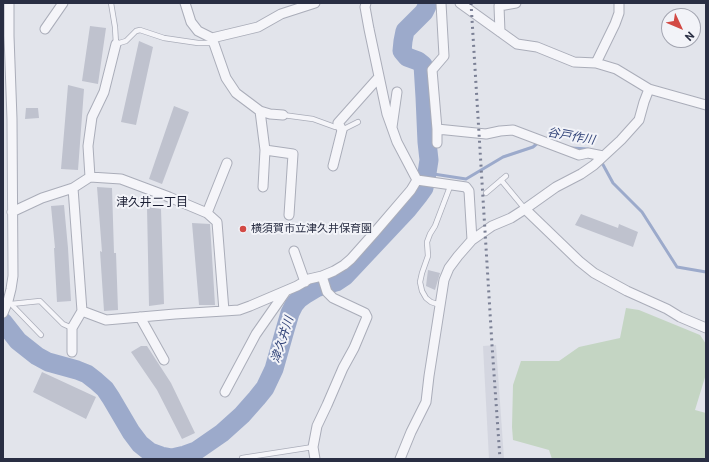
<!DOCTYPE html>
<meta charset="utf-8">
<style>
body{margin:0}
#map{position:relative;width:709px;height:462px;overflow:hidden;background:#e2e4eb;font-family:Roboto,sans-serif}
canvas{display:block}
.frame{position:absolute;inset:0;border:4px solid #292e43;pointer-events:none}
.north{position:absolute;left:661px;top:8px;width:40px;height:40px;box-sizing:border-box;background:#f2f3f8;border:1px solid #a2a4b0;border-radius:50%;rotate:134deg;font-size:11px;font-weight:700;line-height:16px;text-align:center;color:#292e43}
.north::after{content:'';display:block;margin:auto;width:14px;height:18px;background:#d24944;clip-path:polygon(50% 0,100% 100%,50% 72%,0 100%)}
</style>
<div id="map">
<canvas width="709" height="462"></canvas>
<div class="frame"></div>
<div class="north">N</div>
</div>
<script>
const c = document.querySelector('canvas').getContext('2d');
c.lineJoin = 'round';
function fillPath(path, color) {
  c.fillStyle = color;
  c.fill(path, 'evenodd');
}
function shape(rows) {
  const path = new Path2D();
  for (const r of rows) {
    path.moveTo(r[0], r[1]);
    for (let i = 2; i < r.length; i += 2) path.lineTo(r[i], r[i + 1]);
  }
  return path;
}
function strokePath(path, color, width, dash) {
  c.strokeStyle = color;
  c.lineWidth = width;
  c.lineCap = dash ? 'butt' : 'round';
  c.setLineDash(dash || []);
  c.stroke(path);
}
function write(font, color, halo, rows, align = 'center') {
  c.font = font + ' Roboto,"Noto Sans JP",sans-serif';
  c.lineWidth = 4;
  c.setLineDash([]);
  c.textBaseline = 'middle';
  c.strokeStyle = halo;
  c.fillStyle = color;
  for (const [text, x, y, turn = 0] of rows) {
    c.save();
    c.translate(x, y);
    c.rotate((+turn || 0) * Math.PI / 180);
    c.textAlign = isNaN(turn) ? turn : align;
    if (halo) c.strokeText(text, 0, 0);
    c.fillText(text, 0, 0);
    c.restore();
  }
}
fillPath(shape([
 [496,345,504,459,489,459,483,346]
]), '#d4d6e0');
fillPath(shape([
 [626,308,639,310,700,335,706,344,706,374,695,410,706,413,706,459,552,459,549,450,513,440,512,427,513,385,521,361,559,361,579,347,620,338]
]), '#c4d5c3');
strokePath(shape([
 [571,148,588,149],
 [601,161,613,183,642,212,677,267,706,272],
 [427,173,466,179,503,157,533,147,540,141]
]), '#9caacb', 3);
strokePath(shape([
 [3,322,18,341,37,356,48,362,77,370,87,374,96,381,105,389,111,398,131,432,140,444,150,452,161,456,172,458,185,455,196,451,222,433,242,415,257,398,265,388,274,369,285,330,290,313,294,305,299,299,306,294,316,288,336,282,345,276,407,210,419,195,424,188,427,173,429,160,427,142,425,97,423,65,418,61,407,57,402,51,403,41,405,31,424,12,427,6,427,3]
]), '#9caacb', 19);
fillPath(shape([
 [90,26,106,28,98,84,82,81],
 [139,41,153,47,136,125,121,122],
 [68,85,84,89,78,170,61,169],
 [174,106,189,112,162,184,149,179],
 [26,108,38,108,39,118,25,119],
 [97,187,112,188,114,253,116,253,118,310,104,311,100,251,102,252],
 [64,205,68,248,71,301,57,302,54,248,55,248,51,206],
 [147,207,161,209,164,304,149,306],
 [581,214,618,228,619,224,638,232,633,247,575,225],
 [192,223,210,224,215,305,199,305],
 [428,270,440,273,435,290,426,286],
 [141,346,147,346,171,383,195,433,182,439,157,390,131,352],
 [42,372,96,397,86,419,33,392]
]), '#bfc2ce');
const lane = shape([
 [111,3,115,27,116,44,126,41,136,31,140,30,164,38,198,43,214,43],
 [283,115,313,119,335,127,338,123],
 [342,130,358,122],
 [501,180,525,209],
 [486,193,506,176],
 [11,304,40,301,63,324,72,328],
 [11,304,41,335],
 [440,305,431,302,426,298,422,291,420,282,422,273,428,256,427,242,430,234,435,226,451,184],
 [242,458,313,447]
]);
const street = shape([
 [185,3,191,22,198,31,212,38,258,27,281,14,315,3],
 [366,3,365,7,369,29,387,114,397,142,417,180],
 [460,3,517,44,537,47,574,62,596,63,616,69,649,89,706,105],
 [45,29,63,3],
 [500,32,499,6,516,3],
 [212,38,226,78,236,93,260,111,270,114,283,115],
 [596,63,615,24,619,13,619,3],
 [260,111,265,150,263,187],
 [392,127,397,92],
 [437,129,486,134,500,131,513,130,579,155,588,153,603,156],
 [437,143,437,129,432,70,444,56,441,3],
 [265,150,293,154,289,215],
 [333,166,342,130,338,123,379,77],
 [90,177,88,146,92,117,104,92,116,44],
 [417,180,466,187,469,191,472,240],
 [525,209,579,261,594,273,627,291,667,309,680,317,706,328],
 [12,212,42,198,73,188,90,177,121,179,169,197,207,213,217,222,224,311],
 [207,213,227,163],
 [294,251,305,282],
 [82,311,106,320,175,314,224,311,239,310,250,306,297,286,309,279,322,276,334,271,344,265,351,259,375,232,411,190,417,180],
 [3,313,8,301,11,289,13,276,12,119,9,36,9,3],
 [140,317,164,360],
 [72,352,72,328,82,311,73,188],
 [225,392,256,334,286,291],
 [315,459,313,447,317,426,327,405,343,368,354,348,367,317,365,313,333,298,327,292,322,276],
 [400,459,411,432,426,402,429,376,444,280,449,268,458,256,472,240,492,226,511,218,525,209,556,187,581,174,594,165,621,140,639,120,644,102,649,89]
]);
strokePath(lane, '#aaadb9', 6);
strokePath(street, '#aaadb9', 11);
strokePath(lane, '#f5f5f9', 4.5);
strokePath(street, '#f5f5f9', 9);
strokePath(shape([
 [471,3,492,345,500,459]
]), '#7b8095', 3, [2, 4]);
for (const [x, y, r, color] of [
 [243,229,4,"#d24944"]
]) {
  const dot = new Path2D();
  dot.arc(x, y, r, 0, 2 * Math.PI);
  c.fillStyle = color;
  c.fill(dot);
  strokePath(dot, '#f2f3f8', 1.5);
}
write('11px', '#292e43', '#f2f3f8', [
 ["横須賀市立津久井保育園",251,229]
], 'left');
write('italic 12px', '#324479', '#f2f3f8', [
 ["谷戸作川",571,137,10],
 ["津久井川",283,340,-72]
]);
write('12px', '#1b1f34', '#f2f3f8', [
 ["津久井二丁目",152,203]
]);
</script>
